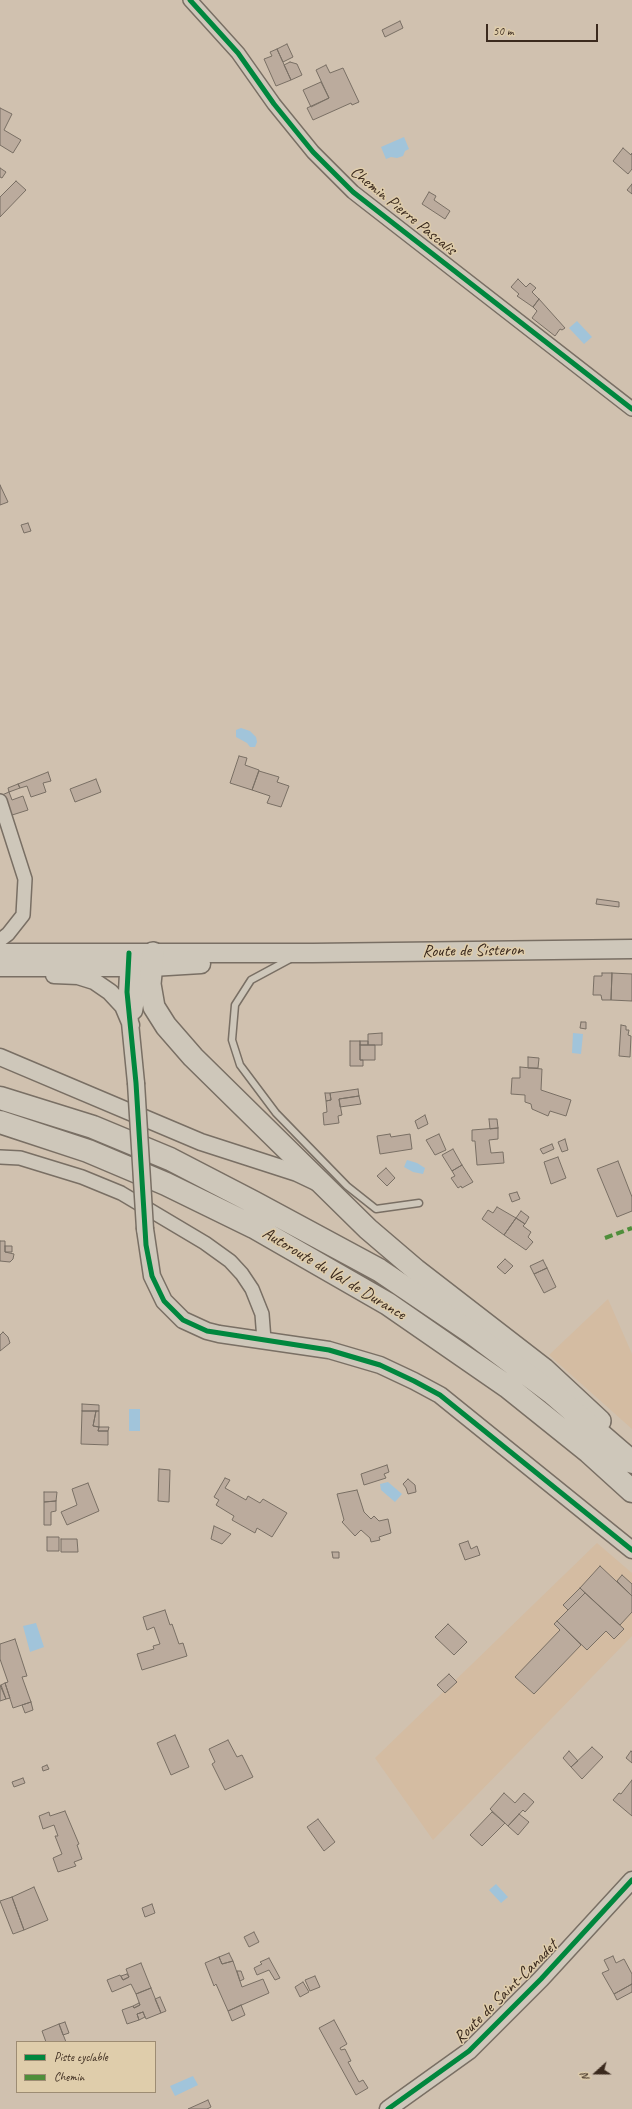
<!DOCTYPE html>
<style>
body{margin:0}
#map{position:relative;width:632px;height:2109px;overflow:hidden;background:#d0c1af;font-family:Caveat,sans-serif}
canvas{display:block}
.legend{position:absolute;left:16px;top:2041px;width:140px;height:52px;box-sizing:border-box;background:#dfcdab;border:1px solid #9d8c73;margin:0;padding:5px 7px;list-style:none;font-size:12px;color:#3b2a1e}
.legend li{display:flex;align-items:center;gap:8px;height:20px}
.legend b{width:20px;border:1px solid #9d8c73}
.north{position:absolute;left:576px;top:2053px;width:40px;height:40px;-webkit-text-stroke:3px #dfcdab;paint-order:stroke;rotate:249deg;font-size:11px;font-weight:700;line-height:16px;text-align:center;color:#3b2a1e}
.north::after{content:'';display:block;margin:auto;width:14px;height:18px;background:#3b2a1e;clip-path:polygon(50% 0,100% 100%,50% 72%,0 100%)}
.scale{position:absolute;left:486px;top:24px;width:112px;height:18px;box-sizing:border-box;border:2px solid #3b2a1e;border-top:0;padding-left:5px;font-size:12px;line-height:14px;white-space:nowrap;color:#3b2a1e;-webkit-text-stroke:3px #dfcdab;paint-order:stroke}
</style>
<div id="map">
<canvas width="632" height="2109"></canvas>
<ul class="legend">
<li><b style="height:5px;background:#00873e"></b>Piste cyclable</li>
<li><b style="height:5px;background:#4f8e3b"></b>Chemin</li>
</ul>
<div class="north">N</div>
<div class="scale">50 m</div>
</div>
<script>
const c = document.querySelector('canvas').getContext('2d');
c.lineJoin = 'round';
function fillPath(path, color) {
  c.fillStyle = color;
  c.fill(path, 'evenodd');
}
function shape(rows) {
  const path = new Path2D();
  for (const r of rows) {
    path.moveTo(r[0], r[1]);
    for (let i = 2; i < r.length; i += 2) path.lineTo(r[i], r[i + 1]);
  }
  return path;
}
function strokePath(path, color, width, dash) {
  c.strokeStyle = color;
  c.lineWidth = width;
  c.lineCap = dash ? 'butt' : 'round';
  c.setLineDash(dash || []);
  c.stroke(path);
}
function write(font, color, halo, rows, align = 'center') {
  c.font = font + ' Caveat,sans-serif';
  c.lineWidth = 3;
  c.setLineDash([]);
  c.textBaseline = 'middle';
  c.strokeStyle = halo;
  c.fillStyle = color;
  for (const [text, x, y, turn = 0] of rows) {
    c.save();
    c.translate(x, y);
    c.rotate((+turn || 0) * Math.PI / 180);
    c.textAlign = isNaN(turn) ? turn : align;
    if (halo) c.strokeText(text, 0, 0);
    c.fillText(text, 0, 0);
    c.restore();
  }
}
fillPath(shape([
 [608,1299,632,1354,632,1429,549,1355],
 [597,1543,632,1573,632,1636,433,1840,375,1758]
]), '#d4bca2');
fillPath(shape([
 [404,137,409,149,405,151,403,156,397,158,391,157,386,159,381,147],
 [577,321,592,337,584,344,569,328],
 [241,728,250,731,256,737,257,742,255,747,250,747,247,743,236,737,236,730],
 [573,1033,583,1034,581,1054,572,1053],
 [407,1160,417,1163,425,1168,423,1174,413,1172,404,1167],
 [129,1409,140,1409,140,1431,129,1431],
 [388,1482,402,1494,395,1502,381,1490,380,1484],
 [36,1623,44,1647,30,1652,23,1626],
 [496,1884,508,1897,501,1903,489,1890],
 [193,2076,198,2085,175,2096,170,2086]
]), '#a1c4da');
const building = shape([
 [400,21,403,28,385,37,382,30,400,21],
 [287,44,293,57,283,62,277,49,287,44],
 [277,49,291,80,276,86,264,59,272,56,270,52,277,49],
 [290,62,297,64,302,75,291,80,284,65,290,62],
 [326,65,330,73,343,68,359,102,352,105,351,103,313,120,307,108,329,98,316,70,326,65],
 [321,82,329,98,311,107,303,90,321,82],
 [0,108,12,114,4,130,21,140,13,153,0,145,0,108],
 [623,148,631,155,632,153,632,169,628,174,613,161,623,148],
 [0,168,6,172,2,178,0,177,0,168],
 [16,181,26,190,0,217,0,197,16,181],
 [632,184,632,194,627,190,632,184],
 [429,192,436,196,434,200,450,211,445,219,422,204,429,192],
 [518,279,526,287,530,283,536,288,532,292,539,299,533,307,517,296,519,294,511,287,518,279],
 [539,299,565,328,562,330,560,329,555,336,532,318,537,311,533,307,539,299],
 [0,485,8,502,0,505,0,485],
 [28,523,31,531,24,533,21,525,28,523],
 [239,756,247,758,245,765,259,770,252,790,230,783,239,756],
 [259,771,279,777,277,782,289,786,281,807,267,803,270,796,252,790,259,771],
 [48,772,51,781,43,783,46,792,31,797,27,786,20,788,18,784,48,772],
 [96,779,101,792,75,802,70,789,96,779],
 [18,784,20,788,9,792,8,788,18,784],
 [9,792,12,800,23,796,28,810,9,816,2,795,9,792],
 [597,899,619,902,619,907,596,904,597,899],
 [602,973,612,973,611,1000,602,1000,601,995,593,995,594,976,602,976,602,973],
 [612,973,632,974,632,1001,611,1000,612,973],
 [581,1022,586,1022,586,1029,580,1028,581,1022],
 [621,1025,626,1026,626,1030,629,1030,628,1035,631,1036,630,1057,619,1056,621,1025],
 [382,1033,382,1045,368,1045,368,1034,382,1033],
 [350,1041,360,1041,360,1060,363,1060,363,1066,350,1066,350,1041],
 [360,1041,368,1041,368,1045,360,1045,360,1041],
 [360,1045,375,1045,375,1060,360,1060,360,1045],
 [528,1057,539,1058,538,1068,528,1068,528,1057],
 [520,1067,542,1069,541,1090,571,1100,566,1116,550,1111,548,1116,532,1109,531,1104,525,1102,525,1095,511,1094,512,1078,520,1078,520,1067],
 [358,1089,359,1096,339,1099,342,1115,338,1116,339,1123,324,1125,323,1113,327,1112,326,1101,331,1100,330,1093,358,1089],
 [325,1093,330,1093,331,1100,326,1101,325,1093],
 [359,1096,361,1104,340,1107,339,1099,359,1096],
 [425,1115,428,1124,418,1129,415,1121,425,1115],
 [489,1119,497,1119,498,1128,490,1129,489,1119],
 [498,1128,498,1139,489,1140,491,1153,503,1152,504,1163,477,1165,475,1141,472,1141,472,1130,498,1128],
 [390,1134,391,1137,410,1134,412,1149,380,1154,377,1136,390,1134],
 [439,1134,446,1150,435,1155,426,1140,439,1134],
 [565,1139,568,1150,562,1152,558,1142,565,1139],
 [552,1144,554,1149,543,1154,540,1149,552,1144],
 [453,1149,462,1165,452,1171,442,1155,453,1149],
 [558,1157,566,1178,551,1184,544,1162,558,1157],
 [618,1161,632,1197,632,1211,617,1217,597,1169,618,1161],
 [462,1165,473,1182,462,1188,461,1186,458,1188,451,1178,455,1176,452,1171,462,1165],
 [386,1168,395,1178,387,1186,377,1176,386,1168],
 [517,1192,520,1199,512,1202,509,1194,517,1192],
 [497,1207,516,1218,504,1235,482,1219,488,1210,493,1213,497,1207],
 [521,1211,529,1217,525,1224,516,1218,521,1211],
 [516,1218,525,1224,523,1226,531,1232,528,1237,533,1242,526,1250,504,1235,516,1218],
 [0,1241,5,1241,5,1252,14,1254,13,1259,10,1262,0,1261,0,1241],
 [5,1246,12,1246,12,1252,5,1252,5,1246],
 [505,1259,513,1266,505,1274,497,1267,505,1259],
 [543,1260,547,1268,534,1274,530,1266,543,1260],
 [547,1268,556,1287,544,1293,534,1274,547,1268],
 [3,1332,8,1337,10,1343,0,1351,0,1335,3,1332],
 [82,1404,99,1405,99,1411,82,1411,82,1404],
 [82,1411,96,1411,93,1426,99,1427,98,1431,108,1431,108,1445,81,1444,82,1411],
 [96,1411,99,1411,99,1427,93,1426,96,1411],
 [99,1427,109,1427,108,1431,98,1431,99,1427],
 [387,1465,389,1472,384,1474,386,1478,364,1485,361,1474,387,1465],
 [159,1469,170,1470,169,1502,158,1501,159,1469],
 [225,1478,230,1480,225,1488,246,1500,248,1496,260,1503,263,1499,287,1513,272,1537,257,1528,255,1533,232,1520,234,1516,216,1505,219,1500,214,1497,225,1478],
 [408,1479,415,1485,416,1492,408,1494,406,1488,403,1484,408,1479],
 [88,1483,99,1511,67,1525,61,1512,77,1505,72,1489,88,1483],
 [357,1490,364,1512,371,1519,374,1516,379,1521,388,1519,391,1533,379,1537,380,1540,371,1542,370,1538,361,1530,355,1536,342,1522,344,1520,337,1494,357,1490],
 [44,1492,57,1492,56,1501,44,1502,44,1492],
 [56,1501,56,1511,51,1512,51,1525,44,1525,44,1502,56,1501],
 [214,1526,231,1534,222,1544,211,1539,214,1526],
 [47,1537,59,1537,59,1551,47,1551,47,1537],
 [61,1539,77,1539,78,1552,61,1552,61,1539],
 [468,1541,471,1549,477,1546,480,1555,465,1560,459,1544,468,1541],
 [332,1552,339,1552,339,1558,333,1558,332,1552],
 [600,1566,632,1596,632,1612,620,1625,580,1588,600,1566],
 [622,1575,632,1584,632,1596,617,1581,622,1575],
 [580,1588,585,1593,568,1610,563,1605,580,1588],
 [585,1593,624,1629,614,1639,606,1631,587,1650,557,1621,585,1593],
 [165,1610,170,1625,172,1624,179,1644,183,1643,187,1656,142,1670,137,1654,154,1649,153,1646,160,1644,154,1627,147,1630,143,1617,165,1610],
 [557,1621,581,1645,534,1694,515,1677,560,1630,554,1624,557,1621],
 [448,1624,467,1642,454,1655,435,1637,448,1624],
 [15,1639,27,1676,22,1677,31,1702,13,1708,5,1683,8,1682,0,1659,0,1644,15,1639],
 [449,1674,457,1682,445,1693,437,1685,449,1674],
 [5,1683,10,1698,6,1699,1,1685,5,1683],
 [0,1685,6,1699,0,1701,0,1685],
 [31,1702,33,1710,25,1713,22,1705,31,1702],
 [175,1735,189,1767,171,1775,157,1743,175,1735],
 [228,1740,237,1757,242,1755,253,1777,225,1790,212,1764,215,1762,209,1749,228,1740],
 [592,1747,603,1757,582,1779,571,1767,592,1747],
 [569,1751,578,1761,571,1767,563,1758,569,1751],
 [631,1751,632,1752,632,1763,626,1758,631,1751],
 [47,1765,49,1769,43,1771,42,1767,47,1765],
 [23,1778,25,1783,14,1787,12,1782,23,1778],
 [632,1780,632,1816,613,1800,619,1793,621,1794,632,1780],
 [504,1793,515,1803,524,1793,534,1802,525,1812,523,1810,508,1826,490,1809,504,1793],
 [65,1811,79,1844,77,1845,82,1859,74,1862,76,1866,58,1872,53,1858,62,1854,55,1836,58,1836,54,1825,43,1829,39,1816,49,1812,50,1816,65,1811],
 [492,1812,505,1823,482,1846,470,1835,492,1812],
 [519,1814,529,1822,518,1835,508,1826,519,1814],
 [318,1819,335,1842,324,1851,307,1827,318,1819],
 [34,1887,48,1920,24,1930,12,1897,34,1887],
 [12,1897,24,1930,13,1934,0,1901,12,1897],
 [152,1904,155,1913,145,1917,142,1908,152,1904],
 [254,1932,259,1942,249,1947,244,1937,254,1932],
 [229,1953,233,1961,222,1964,219,1957,229,1953],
 [613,1956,616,1963,624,1959,632,1974,632,1984,614,1994,602,1973,609,1970,604,1960,613,1956],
 [219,1957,222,1964,233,1961,242,1987,263,1979,269,1993,228,2011,216,1984,214,1986,205,1963,219,1957],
 [269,1958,280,1978,275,1980,269,1970,257,1975,254,1968,262,1964,260,1962,269,1958],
 [141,1963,151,1988,136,1994,131,1984,112,1992,107,1980,120,1975,123,1980,129,1977,126,1969,141,1963],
 [237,1971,241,1971,244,1979,240,1981,237,1971],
 [127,1974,129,1977,123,1980,121,1976,127,1974],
 [315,1976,320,1987,310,1991,305,1980,315,1976],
 [303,1982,309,1992,300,1997,295,1987,303,1982],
 [632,1984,632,1992,617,2000,614,1994,632,1984],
 [151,1988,161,2013,146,2019,143,2012,137,2014,139,2020,127,2024,122,2010,133,2006,134,2008,140,2005,136,1994,151,1988],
 [160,1997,166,2011,161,2013,155,1999,160,1997],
 [139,2003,140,2005,134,2008,133,2006,139,2003],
 [241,2005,245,2015,232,2021,228,2011,241,2005],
 [143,2012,145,2017,139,2020,137,2014,143,2012],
 [334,2020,347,2044,340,2048,341,2050,345,2049,351,2061,348,2062,359,2082,363,2080,368,2088,356,2095,319,2028,334,2020],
 [65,2022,69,2033,63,2035,59,2024,65,2022],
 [59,2024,66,2042,46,2042,42,2031,59,2024],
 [208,2100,211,2107,207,2109,188,2109,208,2100]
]);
fillPath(building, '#bbab9d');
strokePath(building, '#796f64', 1);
const service = shape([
 [290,959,251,980,235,1005,232,1040,240,1065,276,1113,347,1186,376,1209,419,1203]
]);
const minor = shape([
 [190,0,238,53,274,104,313,152,353,192,632,409],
 [0,801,25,879,23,915,8,934,0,940],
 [0,1157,20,1158,82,1177,121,1193,205,1243,230,1261,242,1274,252,1289,262,1314,264,1340]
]);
const tertiary = shape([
 [129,955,127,992,136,1083],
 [54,975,78,976,94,981,110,992,123,1006,131,1025],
 [134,1011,143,961],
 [0,1057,201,1142,297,1173,316,1182],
 [145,1229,152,1276,164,1301,183,1320,207,1331,219,1334,329,1350,380,1365,414,1381,440,1395,632,1550],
 [388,2109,469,2051,541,1979,632,1880]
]);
const secondary = shape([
 [0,953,313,953,632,949],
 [0,967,152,967,201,964]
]);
const trunk = shape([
 [153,953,150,984,154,1007,166,1026,193,1057,368,1229,416,1270,544,1369,600,1421]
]);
const motorway = shape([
 [0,1098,93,1127,170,1159,253,1202,379,1270,472,1333,552,1393,632,1462],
 [0,1122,88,1151,166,1184,254,1227,388,1304,508,1387,589,1452,632,1491]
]);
strokePath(service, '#796f64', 9);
strokePath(minor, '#796f64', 16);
strokePath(tertiary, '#796f64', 19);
strokePath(secondary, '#796f64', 21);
strokePath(trunk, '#796f64', 24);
strokePath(motorway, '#796f64', 25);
strokePath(service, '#cec7ba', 6);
strokePath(minor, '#cec7ba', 13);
strokePath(tertiary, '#cec7ba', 16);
strokePath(secondary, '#cec7ba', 18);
strokePath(trunk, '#cec7ba', 21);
strokePath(motorway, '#cec7ba', 22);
const tertiaryBridge = shape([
 [136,1083,145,1229]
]);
strokePath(tertiaryBridge, '#796f64', 19, []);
strokePath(tertiaryBridge, '#cec7ba', 16);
strokePath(shape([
 [605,1238,632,1228]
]), '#4f8e3b', 4, [8, 4]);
strokePath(shape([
 [190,0,238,53,274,104,313,152,353,192,632,409],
 [129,953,127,992,136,1083,146,1245,152,1276,164,1301,183,1320,207,1331,329,1350,380,1365,414,1381,440,1395,632,1550],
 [388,2109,469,2051,541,1979,632,1880]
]), '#00873e', 5);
write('17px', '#3b2a1e', '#dfcdab', [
 ["Chemin Pierre Pascalis",403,211,39],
 ["Route de Sisteron",473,951,-1],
 ["Autoroute du Val de Durance",334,1274,31],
 ["Route de Saint-Canadet",506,1992,-45]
]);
</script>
